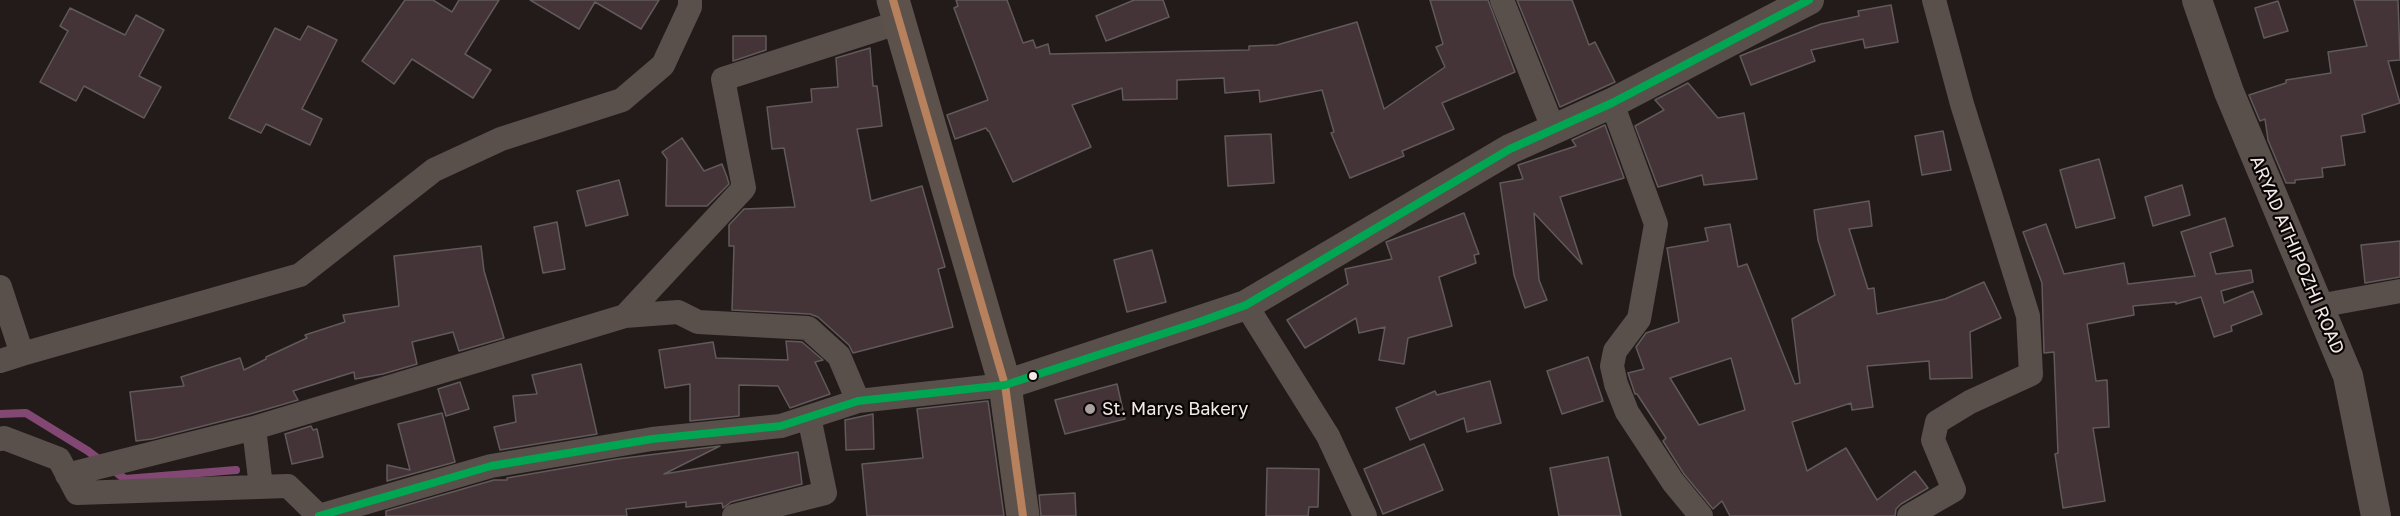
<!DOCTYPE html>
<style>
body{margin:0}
canvas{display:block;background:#221b1a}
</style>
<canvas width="2400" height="516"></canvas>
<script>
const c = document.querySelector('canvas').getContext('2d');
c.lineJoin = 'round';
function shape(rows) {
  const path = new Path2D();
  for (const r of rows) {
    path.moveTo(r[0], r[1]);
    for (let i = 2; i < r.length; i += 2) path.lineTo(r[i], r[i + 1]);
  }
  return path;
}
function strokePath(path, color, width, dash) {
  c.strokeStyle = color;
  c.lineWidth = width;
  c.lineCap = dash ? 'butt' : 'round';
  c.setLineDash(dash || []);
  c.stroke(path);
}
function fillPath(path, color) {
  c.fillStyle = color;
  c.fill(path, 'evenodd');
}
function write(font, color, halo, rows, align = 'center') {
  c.font = font + ' "Golos Text",sans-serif';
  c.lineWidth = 4.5;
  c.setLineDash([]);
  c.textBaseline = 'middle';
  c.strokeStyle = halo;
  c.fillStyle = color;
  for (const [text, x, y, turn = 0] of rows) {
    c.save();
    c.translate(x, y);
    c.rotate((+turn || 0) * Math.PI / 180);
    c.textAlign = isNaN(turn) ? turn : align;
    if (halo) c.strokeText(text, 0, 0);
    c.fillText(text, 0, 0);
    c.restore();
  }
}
strokePath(shape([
 [0,414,26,413,88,451,125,479,236,470]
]), '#824873', 8);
const building = shape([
 [405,0,433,0,452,12,459,0,499,0,465,54,491,70,473,98,412,59,394,84,362,61,405,0],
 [530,0,659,0,641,29,595,2,579,29,530,0],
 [956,0,1007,0,1023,43,1033,40,1036,48,1048,44,1050,54,1249,50,1249,46,1277,45,1357,22,1384,109,1445,67,1436,47,1443,44,1430,0,1488,0,1515,72,1442,103,1454,129,1402,151,1404,156,1350,178,1331,133,1334,132,1322,90,1260,102,1259,90,1225,93,1224,78,1177,80,1177,99,1123,100,1122,88,1072,105,1091,147,1013,182,989,131,988,131,986,128,955,139,947,115,988,100,954,8,958,6,956,0],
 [1134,0,1163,0,1169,17,1106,41,1096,16,1134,0],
 [1517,0,1572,0,1589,45,1595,42,1615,82,1560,107,1517,0],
 [2354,0,2398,0,2400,60,2388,61,2400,103,2362,115,2365,132,2341,136,2345,165,2322,168,2323,177,2295,180,2295,183,2286,183,2268,140,2265,119,2260,121,2249,95,2286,83,2286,80,2331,73,2328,52,2367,46,2354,0],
 [2278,1,2288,31,2264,38,2255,8,2278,1],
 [1891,5,1898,42,1865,48,1863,39,1811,50,1815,61,1751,85,1740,56,1821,24,1859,16,1858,11,1891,5],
 [70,8,125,35,136,15,164,30,139,76,161,87,144,118,84,86,76,101,40,82,68,31,60,26,70,8],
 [308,26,337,40,302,109,322,119,310,145,266,124,261,133,229,118,275,28,300,40,308,26],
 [733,36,766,36,766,50,733,61,733,36],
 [870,48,873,86,877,86,882,126,857,129,871,201,922,186,945,267,938,269,953,327,853,353,849,345,818,317,810,314,732,310,734,246,729,246,729,225,744,209,795,207,784,148,772,149,767,107,812,102,811,89,838,87,836,58,870,48],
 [1688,83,1718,118,1744,113,1757,179,1704,185,1702,175,1658,187,1635,126,1664,110,1655,100,1688,83],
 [1605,125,1624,178,1560,197,1582,264,1534,213,1539,280,1547,300,1525,308,1514,275,1500,183,1523,179,1518,165,1576,146,1572,140,1605,125],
 [1943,131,1951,170,1922,175,1915,136,1943,131],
 [1271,134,1274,183,1228,186,1225,136,1271,134],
 [682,138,704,171,722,164,727,177,729,184,707,206,666,206,667,159,662,152,682,138],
 [2099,159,2115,218,2076,228,2060,170,2099,159],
 [619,180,628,215,586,226,577,191,619,180],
 [2182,185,2190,215,2153,226,2145,197,2182,185],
 [1869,201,1872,226,1849,229,1868,289,1874,288,1877,314,1945,299,1984,282,2001,318,1970,332,1972,378,1930,379,1929,361,1867,366,1873,407,1852,410,1851,403,1792,422,1807,471,1846,448,1877,500,1915,471,1928,488,1901,504,1896,509,1895,516,1730,516,1722,501,1713,509,1684,474,1663,441,1666,438,1637,394,1635,394,1628,373,1644,369,1636,347,1646,333,1679,322,1667,248,1708,241,1705,228,1730,224,1738,267,1747,264,1795,384,1800,383,1792,319,1835,295,1818,240,1814,210,1869,201],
 [1731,358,1745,410,1699,425,1670,378,1731,358],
 [1464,213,1479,254,1474,255,1476,263,1439,277,1452,326,1408,338,1404,364,1379,360,1385,327,1359,333,1356,318,1305,348,1287,320,1348,284,1345,269,1392,259,1386,242,1464,213],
 [2225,218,2233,246,2210,253,2216,274,2251,270,2253,282,2221,291,2224,303,2253,291,2262,314,2231,326,2232,331,2214,337,2201,297,2176,304,2176,302,2133,306,2134,315,2087,324,2096,381,2107,380,2109,427,2093,428,2105,501,2063,508,2055,454,2058,453,2054,352,2044,353,2042,283,2023,232,2046,224,2064,274,2124,263,2128,284,2195,276,2181,232,2225,218],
 [557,222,565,269,543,273,534,227,557,222],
 [2400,241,2400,277,2365,283,2361,245,2400,241],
 [481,246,484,271,504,338,459,351,453,332,412,342,417,364,383,374,355,379,354,372,293,391,298,400,250,414,152,439,136,441,130,392,184,386,181,377,240,358,244,370,266,359,266,357,307,338,305,335,345,322,343,315,399,306,394,256,481,246],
 [1152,250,1166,302,1127,312,1114,260,1152,250],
 [786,341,802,342,823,360,815,362,830,394,790,408,778,386,739,385,739,416,690,421,690,384,665,388,659,350,713,342,716,358,788,360,786,341],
 [1588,357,1603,401,1562,414,1547,371,1588,357],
 [581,364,597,434,500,450,494,427,516,422,513,396,537,394,532,375,581,364],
 [1490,381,1501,423,1467,432,1464,418,1410,440,1396,408,1435,391,1437,395,1490,381],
 [460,382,469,409,446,416,438,389,460,382],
 [1117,384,1125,419,1065,434,1055,400,1117,384],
 [988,401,1004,516,867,516,862,464,923,458,917,409,988,401],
 [442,413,455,462,387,481,387,465,410,470,398,424,442,413],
 [873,414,874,449,846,450,845,420,873,414],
 [311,426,313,430,317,429,323,457,292,464,285,434,311,426],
 [1424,444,1443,490,1383,514,1364,469,1424,444],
 [720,446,664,474,798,452,802,484,731,502,723,508,722,503,686,507,686,502,626,509,627,516,386,516,386,511,494,480,507,480,507,478,617,459,720,446],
 [1608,457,1621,516,1559,516,1550,468,1608,457],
 [1267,468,1319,469,1318,507,1309,507,1308,516,1266,516,1267,468],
 [1075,493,1076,516,1041,516,1039,495,1075,493]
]);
fillPath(building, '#443337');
strokePath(building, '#615a5b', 1.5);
strokePath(shape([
 [1502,0,1553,128],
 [1612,103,1656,224,1639,319,1615,351,1612,366,1616,384,1627,412,1673,482,1701,516],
 [0,287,22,354,300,275,434,170,501,139,622,100,663,65,690,7,690,0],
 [1246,305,1328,436,1365,516],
 [2318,306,2400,291],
 [625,316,678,312,698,322,808,328,839,356,858,401],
 [0,361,22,354],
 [0,439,4,438,59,459,77,493,288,486,319,516],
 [67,475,254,428],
 [261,487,254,428,625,316,744,188,723,79,900,22],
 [319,516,491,466,652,439,781,426,858,401,1005,385],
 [734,516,825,493,809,417],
 [1909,516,1954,490,1933,440,1937,422,1970,402,2031,374,2028,316,1962,104,1934,0]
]), '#594f4b', 24);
strokePath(shape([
 [2197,0,2229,92,2348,376,2376,516],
 [1005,385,1246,305,1510,149,1612,103,1809,0]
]), '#594f4b', 30);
strokePath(shape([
 [893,0,1005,385,1023,516]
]), '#5d514b', 33);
strokePath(shape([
 [893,0,1005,385,1023,516]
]), '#b6815c', 8);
strokePath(shape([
 [319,516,491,466,652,439,781,426,858,401,1005,385,1199,322,1246,305,1510,149,1612,103,1809,0]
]), '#00a651', 8);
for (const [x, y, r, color] of [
 [1033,376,5,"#f3e9e7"],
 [1090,409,6,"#aaa19f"]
]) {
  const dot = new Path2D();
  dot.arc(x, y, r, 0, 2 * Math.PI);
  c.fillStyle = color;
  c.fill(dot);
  strokePath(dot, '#0a0505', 2);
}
write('18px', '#f3e9e7', '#0a0505', [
 ["ARYAD ATHIPOZHI ROAD",2297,255,67]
]);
write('18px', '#f3e9e7', '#0a0505', [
 ["St. Marys Bakery",1102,409]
], 'left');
</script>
